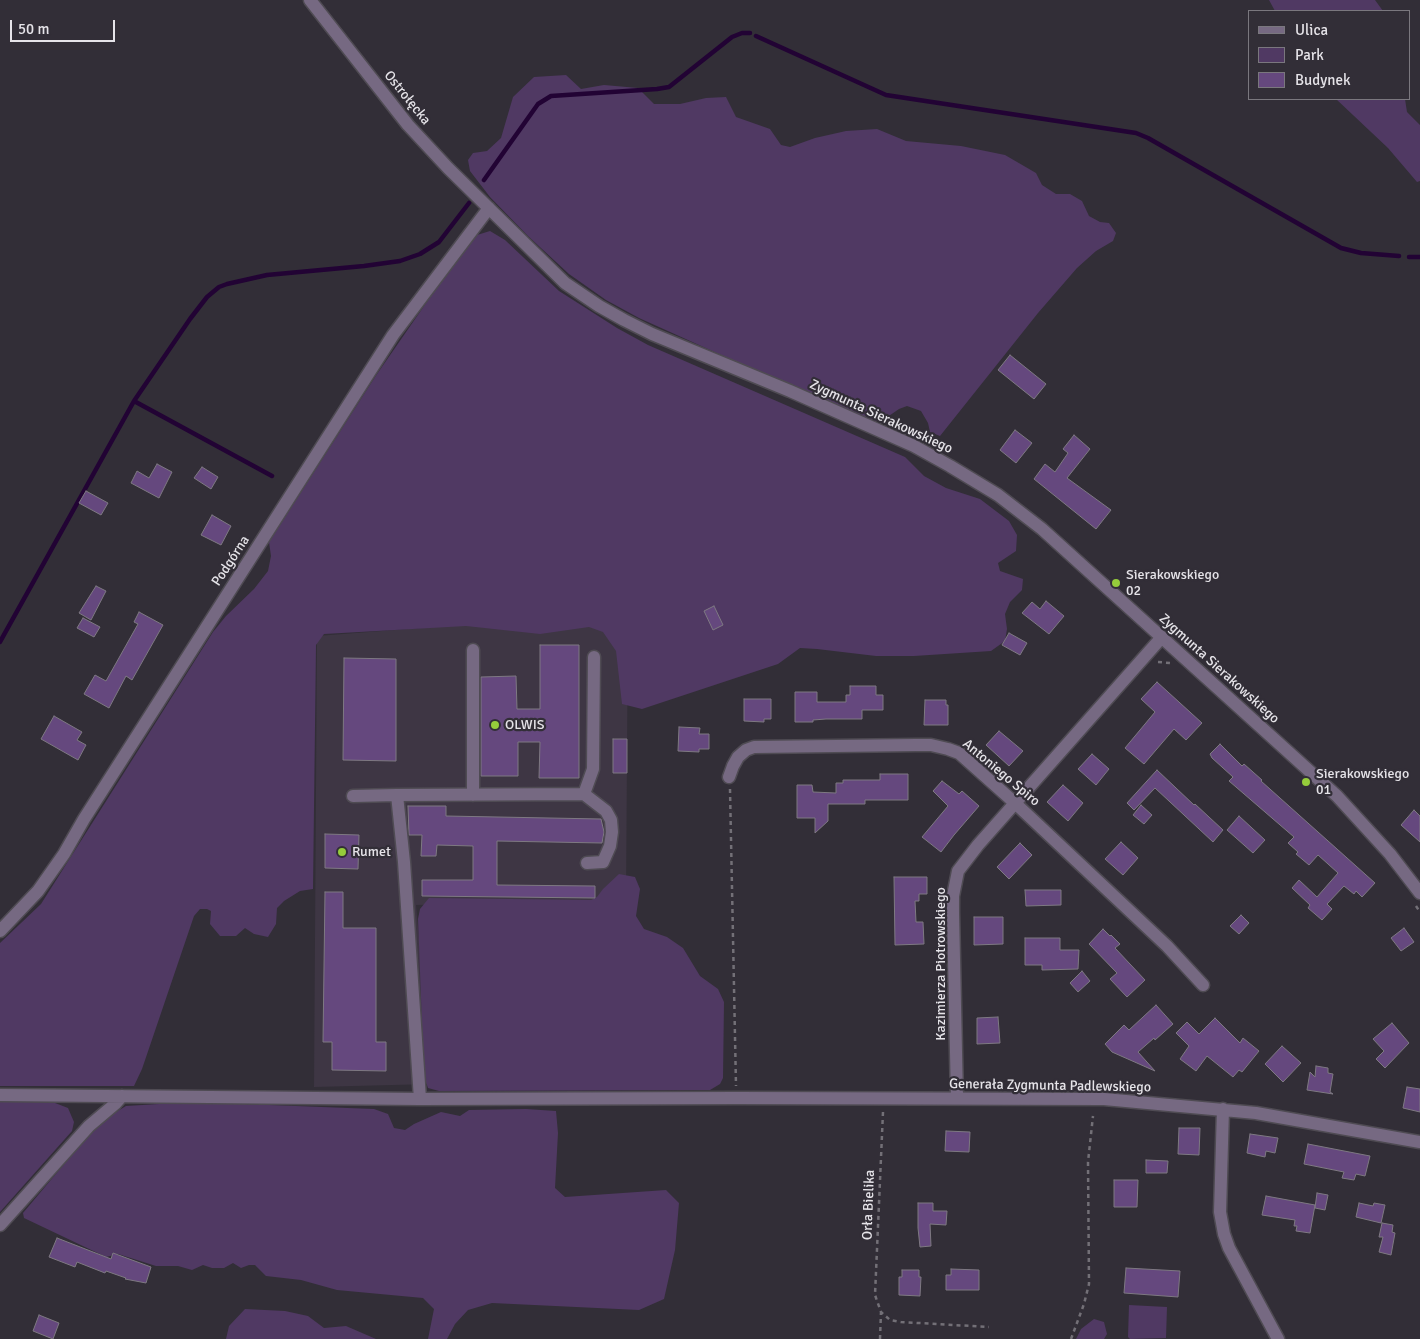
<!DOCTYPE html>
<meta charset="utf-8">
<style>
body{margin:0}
#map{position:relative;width:1420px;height:1339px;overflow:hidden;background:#322e37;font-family:Signika,sans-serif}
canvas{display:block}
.legend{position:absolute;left:1248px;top:10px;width:162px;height:90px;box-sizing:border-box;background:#322e37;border:1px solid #7a777e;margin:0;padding:6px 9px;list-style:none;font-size:15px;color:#e6e4e9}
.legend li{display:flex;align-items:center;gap:10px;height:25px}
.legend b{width:25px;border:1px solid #7a777e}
.scale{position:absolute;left:10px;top:20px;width:105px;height:22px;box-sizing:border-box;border:2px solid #e6e4e9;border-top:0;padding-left:6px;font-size:15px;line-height:18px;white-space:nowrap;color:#e6e4e9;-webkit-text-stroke:4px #322e37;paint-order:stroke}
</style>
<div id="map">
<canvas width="1420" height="1339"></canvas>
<ul class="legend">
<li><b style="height:6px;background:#766982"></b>Ulica</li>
<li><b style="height:14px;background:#503963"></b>Park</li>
<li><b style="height:14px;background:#65487e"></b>Budynek</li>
</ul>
<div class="scale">50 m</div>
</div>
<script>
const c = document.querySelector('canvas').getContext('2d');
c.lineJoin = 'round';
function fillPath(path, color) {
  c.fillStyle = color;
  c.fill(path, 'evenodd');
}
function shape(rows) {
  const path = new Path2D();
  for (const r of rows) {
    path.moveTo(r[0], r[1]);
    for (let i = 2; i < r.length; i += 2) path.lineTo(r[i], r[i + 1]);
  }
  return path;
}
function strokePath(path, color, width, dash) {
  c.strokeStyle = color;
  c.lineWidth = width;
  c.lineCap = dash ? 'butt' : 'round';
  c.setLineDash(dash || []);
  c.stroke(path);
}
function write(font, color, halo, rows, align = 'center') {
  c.font = font + ' Signika,sans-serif';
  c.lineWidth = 4.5;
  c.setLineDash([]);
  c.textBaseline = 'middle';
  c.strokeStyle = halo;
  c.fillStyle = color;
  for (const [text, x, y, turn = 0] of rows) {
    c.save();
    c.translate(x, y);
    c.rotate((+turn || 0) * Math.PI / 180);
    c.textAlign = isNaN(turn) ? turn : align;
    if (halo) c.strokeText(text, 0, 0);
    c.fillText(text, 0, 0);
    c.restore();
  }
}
fillPath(shape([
 [628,612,626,901,416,905,432,1084,314,1087,317,636]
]), '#3e3644');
fillPath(shape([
 [1269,0,1375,0,1383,11,1275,11],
 [566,75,581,89,604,85,638,88,654,104,680,104,706,98,726,97,736,117,770,129,781,145,790,147,815,138,846,131,877,129,906,141,961,146,1005,155,1036,173,1042,185,1056,194,1070,194,1082,201,1089,216,1100,222,1109,223,1116,233,1113,241,1096,251,1077,268,1038,313,940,436,930,432,928,423,921,411,907,406,899,409,883,420,870,422,639,318,606,300,569,274,528,236,490,197,470,171,468,160,473,153,487,151,501,138,513,97,534,77],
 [1336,99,1405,99,1407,112,1420,125,1420,181,1417,182,1388,148],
 [490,231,505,240,559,291,617,328,648,345,905,457,924,476,946,488,980,499,1009,521,1017,535,1016,551,998,563,1000,571,1023,579,1022,590,1010,602,1005,614,1007,629,1005,641,991,651,914,656,876,656,817,649,800,648,778,664,642,709,622,704,616,651,603,632,589,627,540,634,466,626,324,634,316,645,313,889,300,891,284,901,277,908,276,924,268,937,254,934,245,928,236,936,220,936,210,924,211,911,207,909,200,909,194,916,142,1069,134,1086,0,1086,0,943,41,904,213,632,226,616,254,589,268,571,271,556,269,542,377,374,431,296,477,235],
 [619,874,635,877,640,889,636,916,644,929,667,937,683,948,700,976,718,989,724,1002,723,1078,720,1084,710,1090,439,1091,428,1088,424,1076,418,919,420,909,429,898,591,900,597,897,603,889],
 [0,1101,50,1101,68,1108,74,1122,72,1131,0,1212],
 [192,1102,374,1109,388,1114,394,1128,405,1130,414,1124,441,1112,460,1116,469,1110,526,1109,556,1111,558,1133,555,1188,565,1197,666,1190,679,1203,675,1250,664,1299,639,1310,492,1303,468,1310,455,1324,447,1339,428,1339,434,1309,423,1298,337,1290,301,1280,266,1276,255,1265,249,1265,241,1268,233,1263,224,1268,212,1268,203,1265,192,1270,178,1266,156,1266,118,1254,106,1257,24,1218,23,1213,92,1131,106,1118,126,1106],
 [1129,1305,1167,1307,1166,1338,1130,1339,1128,1337],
 [245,1309,285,1311,308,1316,324,1328,346,1326,376,1339,226,1339,229,1326],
 [1094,1319,1104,1322,1107,1334,1104,1339,1076,1339,1081,1329]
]), '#503963');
strokePath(shape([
 [756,36,886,95,1136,133,1148,138,1341,248,1361,253,1399,256],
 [484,180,538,104,551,96,657,89,669,87,732,37,742,33,750,33],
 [1409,257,1420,257],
 [134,401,272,476],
 [0,642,134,401,190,319,207,297,219,287,227,284,267,275,364,266,400,261,420,254,439,242,469,203]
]), '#220334', 4.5);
const building = shape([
 [1010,355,1046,384,1034,399,998,370,1010,355],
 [1015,430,1032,443,1016,463,1000,450,1015,430],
 [1074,435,1090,449,1067,478,1111,510,1096,529,1034,479,1045,464,1055,472,1068,453,1063,449,1074,435],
 [157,464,172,472,159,498,131,483,137,471,149,478,157,464],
 [202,467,218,477,211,489,194,478,202,467],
 [86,491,108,503,101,515,79,503,86,491],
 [212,515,231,526,221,545,201,535,212,515],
 [96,586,106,591,91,620,79,613,96,586],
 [1046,601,1064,616,1049,634,1022,613,1032,602,1040,609,1046,601],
 [714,606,723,625,713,630,704,611,714,606],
 [139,612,163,625,132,680,126,676,109,708,84,694,95,675,106,681,138,624,134,622,139,612],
 [83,618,100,627,94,637,77,628,83,618],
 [1009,633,1027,643,1020,655,1002,645,1009,633],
 [540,645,579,645,579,778,539,778,540,742,518,742,518,776,481,776,481,677,516,676,517,709,540,709,540,645],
 [344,658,396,659,396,761,343,760,344,658],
 [1157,682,1202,723,1186,740,1174,729,1144,764,1125,748,1155,712,1141,699,1157,682],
 [850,686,876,686,876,695,883,695,883,710,862,710,862,719,826,719,813,720,813,722,795,722,795,692,817,692,817,702,846,702,846,695,850,695,850,686],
 [744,699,771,699,771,719,764,719,764,722,744,721,744,699],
 [925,700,946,700,946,705,948,705,948,725,924,725,925,700],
 [54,716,82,732,77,740,86,745,78,760,41,739,54,716],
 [679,727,700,728,699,734,709,734,709,749,699,749,699,752,678,751,679,727],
 [999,731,1023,751,1009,766,986,745,999,731],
 [613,739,627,739,627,773,613,773,613,739],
 [1220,744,1242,766,1244,764,1262,780,1261,781,1375,883,1362,897,1356,891,1354,894,1344,886,1327,904,1332,909,1322,920,1308,908,1310,905,1292,888,1299,880,1317,897,1338,873,1318,855,1309,865,1296,854,1298,852,1288,843,1294,837,1229,781,1233,777,1212,758,1210,754,1220,744],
 [1092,754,1109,769,1096,785,1078,769,1092,754],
 [1157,770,1194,805,1195,804,1223,830,1213,842,1155,788,1134,810,1127,803,1157,770],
 [880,774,908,774,908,800,865,800,865,804,828,804,828,821,815,833,815,818,797,818,797,785,812,785,813,792,836,793,836,783,843,783,843,780,880,780,880,774],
 [942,781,959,794,962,791,979,806,954,835,941,852,922,837,948,806,933,791,942,781],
 [1063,785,1083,803,1068,821,1047,802,1063,785],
 [1141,805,1152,815,1144,824,1133,815,1141,805],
 [408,806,446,806,446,816,601,819,604,832,602,843,497,841,497,885,595,886,595,898,422,896,422,880,473,880,473,846,437,845,436,856,421,856,422,835,409,835,408,806],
 [1414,810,1420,816,1420,842,1401,825,1414,810],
 [1239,816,1265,840,1253,853,1227,830,1239,816],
 [325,834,359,835,358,869,325,868,325,834],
 [1121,842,1138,858,1123,875,1105,859,1121,842],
 [1020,843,1032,855,1009,879,997,867,1020,843],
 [894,877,927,877,927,894,919,894,919,901,915,901,916,922,923,922,924,944,895,945,894,877],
 [1025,890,1061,890,1061,905,1026,906,1025,890],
 [325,892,343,892,343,928,376,928,376,1042,386,1042,386,1071,332,1070,332,1042,323,1042,325,892],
 [1241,915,1249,923,1239,934,1230,926,1241,915],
 [974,917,1003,917,1003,944,974,945,974,917],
 [1404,928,1414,942,1401,951,1391,938,1404,928],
 [1103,929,1110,936,1111,935,1120,944,1115,948,1145,980,1127,997,1110,979,1117,973,1089,944,1103,929],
 [1025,938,1060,938,1060,950,1079,950,1078,969,1042,970,1042,965,1025,965,1025,938],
 [1082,971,1090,981,1078,992,1070,983,1082,971],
 [1156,1005,1173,1024,1155,1040,1154,1038,1138,1052,1155,1071,1112,1052,1105,1044,1124,1025,1129,1030,1156,1005],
 [998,1017,1000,1043,977,1044,977,1018,998,1017],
 [1215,1018,1240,1043,1243,1038,1259,1051,1242,1072,1239,1070,1233,1077,1207,1056,1196,1071,1180,1059,1189,1046,1176,1033,1187,1022,1199,1034,1215,1018],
 [1392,1023,1409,1043,1385,1068,1376,1059,1384,1051,1373,1039,1392,1023],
 [1282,1046,1301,1063,1283,1082,1265,1064,1282,1046],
 [1316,1066,1328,1068,1328,1073,1333,1074,1330,1092,1333,1094,1307,1090,1310,1072,1315,1077,1316,1066],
 [1407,1087,1420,1089,1420,1112,1403,1108,1407,1087],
 [1179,1128,1200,1128,1199,1155,1178,1154,1179,1128],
 [946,1131,970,1132,969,1152,945,1151,946,1131],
 [1250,1134,1278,1138,1275,1153,1266,1151,1265,1157,1247,1153,1250,1134],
 [1308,1144,1370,1156,1365,1176,1356,1174,1354,1180,1342,1178,1344,1172,1304,1164,1308,1144],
 [1146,1160,1168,1161,1167,1173,1146,1173,1146,1160],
 [1114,1180,1138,1180,1137,1207,1114,1207,1114,1180],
 [1317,1193,1328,1195,1325,1210,1315,1208,1317,1193],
 [1266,1196,1315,1205,1310,1233,1296,1231,1297,1226,1294,1226,1295,1220,1262,1215,1266,1196],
 [918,1203,933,1203,933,1211,947,1211,946,1225,930,1224,931,1246,920,1247,918,1228,918,1203],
 [1359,1203,1373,1206,1374,1203,1385,1205,1381,1223,1356,1217,1359,1203],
 [1382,1223,1393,1225,1392,1232,1395,1233,1391,1255,1379,1252,1383,1237,1379,1237,1382,1223],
 [57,1238,111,1259,113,1253,151,1267,146,1283,125,1279,126,1278,106,1271,105,1273,77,1262,75,1267,49,1257,57,1238],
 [1126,1268,1180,1271,1178,1297,1124,1293,1126,1268],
 [951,1269,979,1270,979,1290,946,1290,946,1275,951,1275,951,1269],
 [902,1270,919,1270,919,1277,921,1277,920,1296,899,1295,899,1277,902,1277,902,1270],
 [39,1315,59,1323,53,1339,33,1331,39,1315]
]);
fillPath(building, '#65487e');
strokePath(building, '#7e7982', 1);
const minor = shape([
 [310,0,408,125,448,168,565,283,599,306,624,320,652,334,790,391,914,446,950,466,998,495,1042,529,1337,796,1390,854,1420,893],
 [729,777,733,766,738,757,746,750,754,747,916,745,931,745,948,749,959,753,1015,803,1167,946,1203,985],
 [584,794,606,811,611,820,612,832,610,846,603,862,587,863],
 [397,795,584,794,593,769,594,657],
 [473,795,473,650],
 [353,796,397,795,404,862,420,1099],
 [0,931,38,891,64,854,84,819,393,335,489,208],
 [0,1095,420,1099,736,1098,1104,1099,1256,1113,1420,1142],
 [957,1098,953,913,953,896,958,871,978,845,1162,637],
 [1223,1109,1220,1212,1224,1234,1229,1248,1278,1339],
 [0,1225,89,1126,115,1104,122,1096]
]);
strokePath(minor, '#4f4b53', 15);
strokePath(shape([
 [1158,662,1170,663],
 [730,789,736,1086],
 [1416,906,1420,912],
 [883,1112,875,1295,881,1312,890,1320,901,1322,989,1327],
 [880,1339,881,1312],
 [1071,1339,1084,1304,1089,1284,1088,1162,1093,1116]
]), '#737077', 2.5, [4, 4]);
strokePath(minor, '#766982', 12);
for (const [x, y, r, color] of [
 [1116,583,5,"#95cc3b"],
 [495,725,5,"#95cc3b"],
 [1306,782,5,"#95cc3b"],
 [342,852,5,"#95cc3b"]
]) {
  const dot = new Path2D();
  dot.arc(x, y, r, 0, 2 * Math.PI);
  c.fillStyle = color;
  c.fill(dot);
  strokePath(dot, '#322e37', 2);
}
write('14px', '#e6e4e9', '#322e37', [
 ["Ostrołęcka",407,98,51],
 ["Zygmunta Sierakowskiego",881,417,25],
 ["Podgórna",231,561,-57],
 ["Zygmunta Sierakowskiego",1219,669,42],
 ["Antoniego Spiro",1001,773,40],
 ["Kazimierza Piotrowskiego",941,964,-90],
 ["Generała Zygmunta Padlewskiego",1050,1086,1],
 ["Orła Bielika",869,1205,-88]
]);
write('14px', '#e6e4e9', '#322e37', [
 ["Sierakowskiego",1126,575],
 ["02",1126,591],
 ["OLWIS",505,725],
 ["Sierakowskiego",1316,774],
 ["01",1316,790],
 ["Rumet",352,852]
], 'left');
</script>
